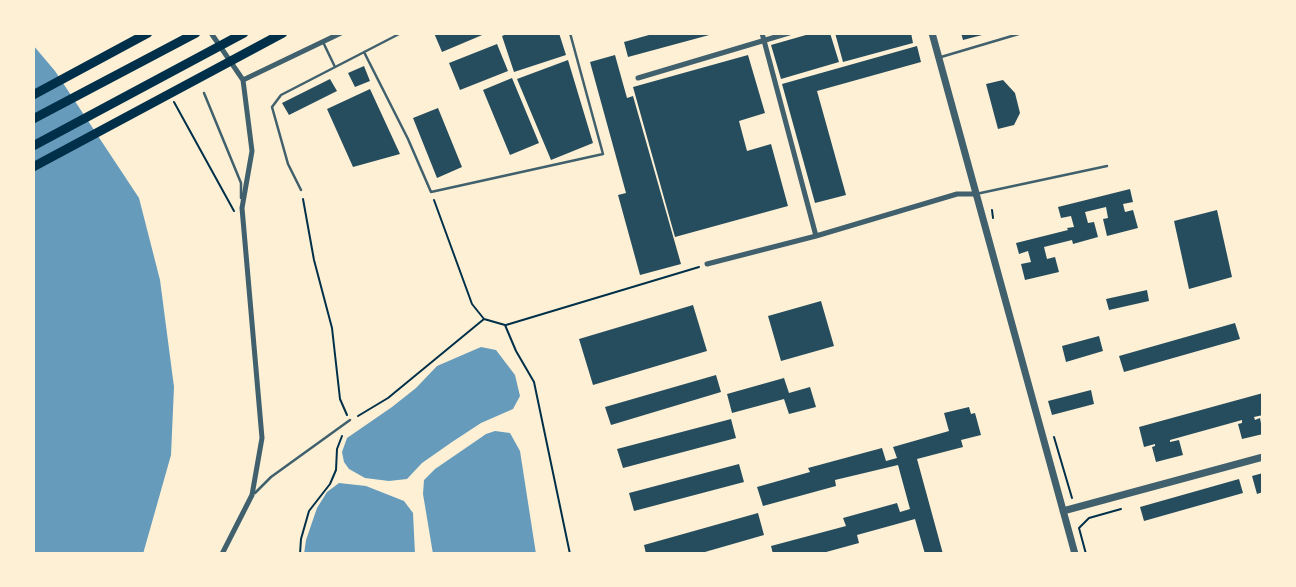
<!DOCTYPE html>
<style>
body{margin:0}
#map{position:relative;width:1296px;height:587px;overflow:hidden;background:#fdf0d5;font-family:Lato,sans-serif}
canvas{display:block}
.frame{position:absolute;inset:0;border:35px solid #fdf0d5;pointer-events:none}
</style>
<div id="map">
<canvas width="1296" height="587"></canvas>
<div class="frame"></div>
</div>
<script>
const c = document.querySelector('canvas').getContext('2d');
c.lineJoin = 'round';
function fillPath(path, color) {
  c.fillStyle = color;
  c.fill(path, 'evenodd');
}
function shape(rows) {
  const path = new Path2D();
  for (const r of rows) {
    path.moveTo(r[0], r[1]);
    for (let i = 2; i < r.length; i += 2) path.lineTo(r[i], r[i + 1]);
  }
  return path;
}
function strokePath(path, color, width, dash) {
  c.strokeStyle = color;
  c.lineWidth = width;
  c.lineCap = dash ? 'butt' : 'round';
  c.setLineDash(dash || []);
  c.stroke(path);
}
fillPath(shape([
 [33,45,55,71,139,198,160,280,174,387,171,455,143,554,33,554],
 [481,347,496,350,515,375,520,396,513,409,481,423,452,442,422,463,407,479,389,481,365,478,349,469,344,462,342,452,347,438,392,407,416,388,437,366],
 [495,431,510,433,520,451,536,554,433,554,423,494,424,480,435,469,473,443,486,434],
 [339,483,366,486,404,501,413,513,415,554,304,554,306,540,317,508,327,492]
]), '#669bbc');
fillPath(shape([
 [434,33,487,33,442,52],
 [509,33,559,33,566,55,514,72,502,36],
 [656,33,713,33,713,34,628,57,624,42],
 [813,33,830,33,839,62,781,79,771,45],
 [835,33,911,33,913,43,843,62],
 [961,33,986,33,986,34,963,40],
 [497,44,508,71,460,90,449,63],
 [917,46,921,62,817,91,846,195,815,203,782,84],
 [615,55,627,98,633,96,681,264,640,275,618,195,626,193,590,62],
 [748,55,765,113,739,121,747,151,771,144,788,206,675,237,633,87],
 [568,60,593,143,551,160,517,79],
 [364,66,370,81,355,87,348,73],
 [512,78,539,143,510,155,483,90],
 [330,79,337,91,289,115,282,103],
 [1003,80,1015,93,1020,113,1014,125,998,129,986,84],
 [370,89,400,154,353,167,327,109],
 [438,108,462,167,437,178,413,118],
 [1130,189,1133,202,1123,204,1125,212,1133,210,1138,228,1107,236,1103,219,1108,218,1106,207,1085,212,1088,223,1094,222,1098,237,1073,244,1072,240,1044,247,1047,259,1055,257,1059,272,1025,280,1021,264,1031,262,1028,251,1019,254,1016,243,1068,230,1067,228,1074,227,1071,216,1061,218,1058,207],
 [1217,210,1232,277,1189,289,1174,221],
 [1147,290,1149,301,1109,310,1106,299],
 [821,301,834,346,781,361,768,316],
 [693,305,707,351,593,385,579,339],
 [1235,323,1240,339,1124,372,1119,356],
 [1099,336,1103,351,1066,362,1062,346],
 [716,375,721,392,611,425,605,407],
 [784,378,789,393,810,387,816,407,789,414,784,399,732,413,727,394],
 [1091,390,1094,404,1052,415,1048,401],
 [1263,393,1263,415,1254,417,1255,420,1260,418,1263,434,1242,439,1238,424,1242,423,1242,420,1170,440,1170,442,1179,440,1183,455,1156,462,1152,447,1155,446,1155,444,1144,447,1139,427],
 [969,407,971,414,975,413,981,435,961,440,963,447,917,459,943,554,925,554,915,519,857,535,859,543,819,554,773,554,771,546,846,526,843,518,897,503,900,512,910,509,898,465,835,480,836,486,763,506,757,487,810,472,808,468,882,448,886,461,897,458,893,447,949,431,944,413],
 [731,419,736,438,623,468,617,449],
 [739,464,744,482,634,511,629,493],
 [1263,473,1263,492,1257,494,1252,476],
 [1239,479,1243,493,1144,521,1140,507],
 [758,513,764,535,698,554,646,554,644,545]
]), '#264d5e');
strokePath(shape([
 [174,102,234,211],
 [303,199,314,260,332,328,340,399,347,415],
 [434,200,472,304,484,319,505,325,516,351,534,382,570,554],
 [992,210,993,218],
 [506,325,699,267],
 [358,416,388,398,484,319],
 [1054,437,1072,498],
 [300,554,301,539,309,511,330,484,336,470,337,449,342,436],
 [1086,554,1079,528,1089,518,1121,509]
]), '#003049', 2);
strokePath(shape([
 [323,42,335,67],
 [364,52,408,139,431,192,603,154,570,33],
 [941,57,1022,33],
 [204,93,241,183,241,198],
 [301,190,288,164,272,107,281,95,401,33],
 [976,194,1107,166],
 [255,493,271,477,350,420]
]), '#3f606c', 2.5);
strokePath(shape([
 [211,33,243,80,252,151,242,208,262,438,252,495,222,554],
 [762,33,816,236],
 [638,78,789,33],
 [243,80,341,33],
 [707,264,816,236,957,194,976,194]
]), '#3f606c', 5);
strokePath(shape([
 [932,33,1075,554],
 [1063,511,1263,457]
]), '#3f606c', 7);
strokePath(shape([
 [33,95,148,33],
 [33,167,283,33]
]), '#003049', 9);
strokePath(shape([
 [33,119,196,33],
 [33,146,244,33]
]), '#003049', 9);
</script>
